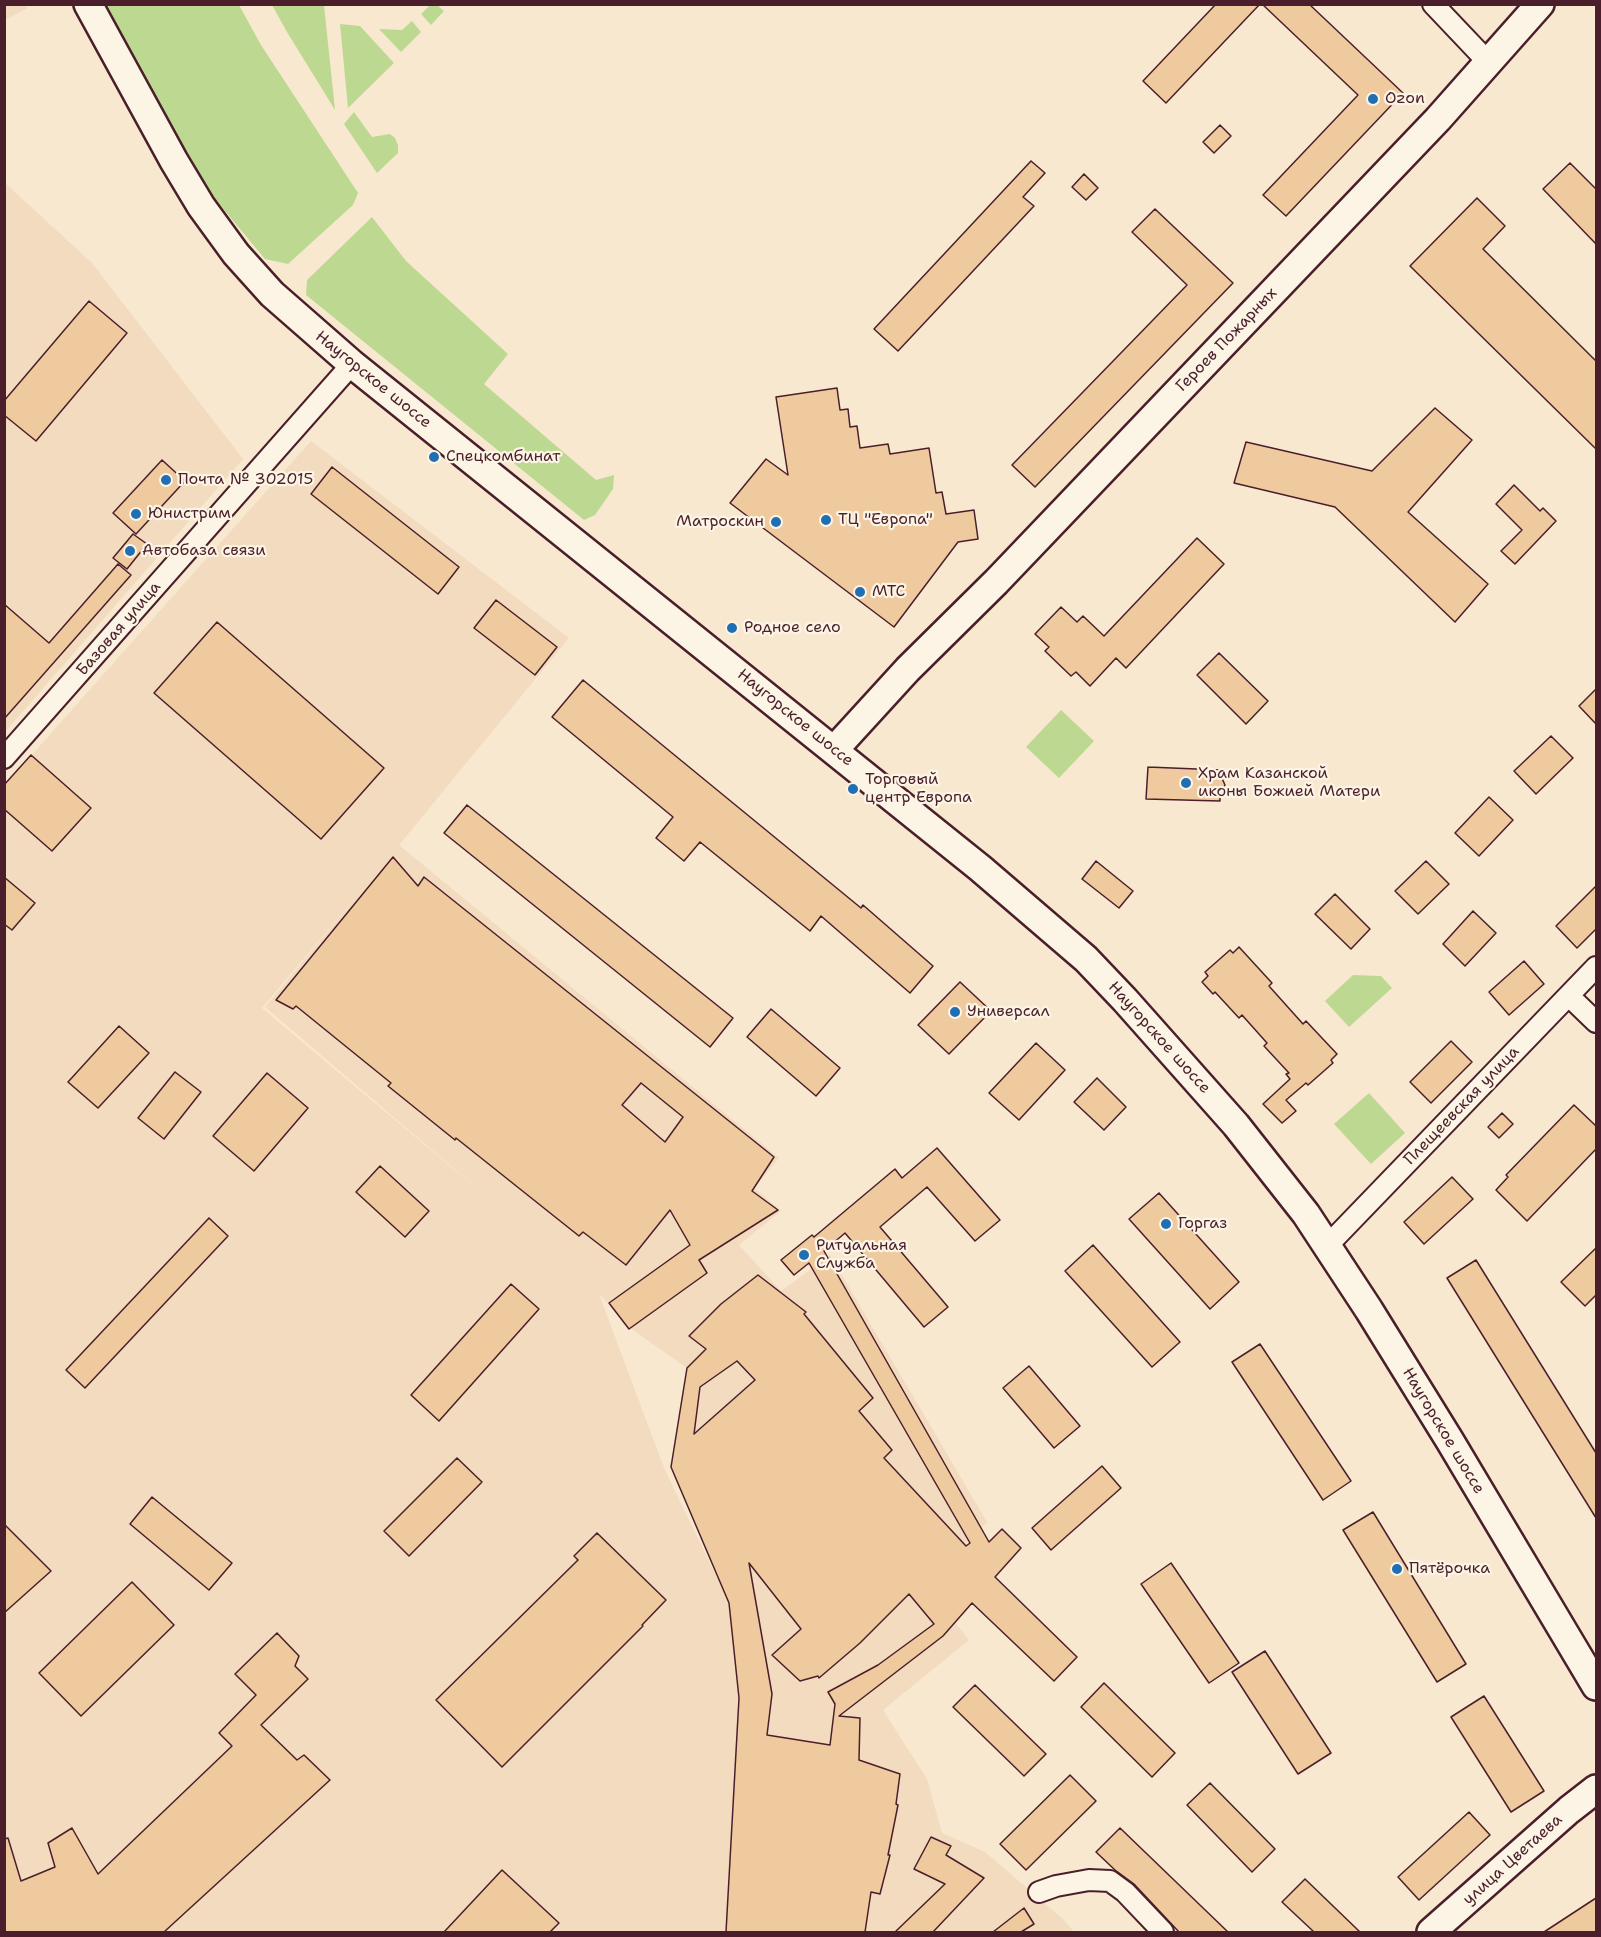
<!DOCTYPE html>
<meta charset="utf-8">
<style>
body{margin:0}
#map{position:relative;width:1601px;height:1937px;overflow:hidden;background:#f8e8d0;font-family:"Shantell Sans",sans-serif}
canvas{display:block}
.frame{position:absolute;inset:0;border:6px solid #4a1f2b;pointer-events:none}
</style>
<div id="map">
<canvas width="1601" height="1937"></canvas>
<div class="frame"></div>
</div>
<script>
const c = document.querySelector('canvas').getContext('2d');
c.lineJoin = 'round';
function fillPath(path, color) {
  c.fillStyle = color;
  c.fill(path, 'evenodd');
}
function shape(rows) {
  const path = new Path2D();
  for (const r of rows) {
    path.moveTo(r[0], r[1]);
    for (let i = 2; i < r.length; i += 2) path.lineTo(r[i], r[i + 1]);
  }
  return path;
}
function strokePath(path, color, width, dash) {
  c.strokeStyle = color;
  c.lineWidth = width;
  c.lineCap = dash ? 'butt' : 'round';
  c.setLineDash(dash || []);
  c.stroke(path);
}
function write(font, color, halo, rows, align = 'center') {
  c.font = font + ' "Shantell Sans",sans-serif';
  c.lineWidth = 4.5;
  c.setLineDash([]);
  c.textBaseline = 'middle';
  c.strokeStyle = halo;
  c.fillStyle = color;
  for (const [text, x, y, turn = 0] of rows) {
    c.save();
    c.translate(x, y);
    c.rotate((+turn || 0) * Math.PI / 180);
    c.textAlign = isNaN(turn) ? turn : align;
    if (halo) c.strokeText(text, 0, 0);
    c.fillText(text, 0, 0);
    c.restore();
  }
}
fillPath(shape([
 [5,4,25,5,28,8,5,20],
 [5,183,92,263,243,459,5,732],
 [311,441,569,638,399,845,779,1158,754,1188,781,1211,739,1245,781,1291,830,1255,987,1522,925,1585,969,1640,883,1710,927,1779,942,1833,985,1852,1063,1919,1074,1932,5,1932,5,785],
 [372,878,265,1007,502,1210,262,1008],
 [599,1294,633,1330,687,1368,671,1467,721,1586,664,1468]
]), '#f2dbbe');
fillPath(shape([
 [106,5,239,5,261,45,358,193,353,205,288,264,265,259,205,187],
 [272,5,324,5,335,110,287,32],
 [430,5,437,5,444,11,431,25,421,14],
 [412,21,421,32,401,52,379,29,402,30],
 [340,24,360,26,394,63,348,108],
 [354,112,372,137,390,134,395,138,398,145,398,153,377,173,344,124],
 [372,217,406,261,508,354,484,384,596,480,614,475,613,489,595,515,584,520,306,295,307,280],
 [1061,710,1094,741,1059,778,1026,747],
 [1353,975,1381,976,1392,988,1349,1027,1325,1001],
 [1369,1093,1405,1133,1371,1164,1334,1124]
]), '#bdd991');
const building = shape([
 [1216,4,1260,4,1166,103,1143,81,1216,4],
 [1262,4,1309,4,1403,93,1286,216,1263,195,1358,95,1262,4],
 [1220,125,1231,136,1214,153,1203,142,1220,125],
 [1031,161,1045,173,1023,197,1034,206,898,351,874,329,1031,161],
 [1570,163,1596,189,1596,244,1543,189,1570,163],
 [1084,174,1098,188,1086,200,1072,187,1084,174],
 [1477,198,1505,226,1483,249,1596,361,1596,449,1410,266,1477,198],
 [1155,209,1233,283,1035,487,1012,465,1187,285,1132,232,1155,209],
 [89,301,127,333,36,441,4,415,4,401,89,301],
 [837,388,840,410,848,409,850,427,857,426,860,448,888,444,890,454,929,448,936,493,942,492,946,514,974,510,978,539,958,542,894,627,730,503,766,459,788,475,776,397,837,388],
 [1435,408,1472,440,1408,512,1488,584,1455,622,1335,507,1234,483,1246,442,1372,471,1435,408],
 [162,460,185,481,136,534,113,513,162,460],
 [332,467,459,567,438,594,311,494,332,467],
 [1514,485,1540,511,1543,508,1556,521,1515,564,1501,551,1522,530,1496,504,1514,485],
 [133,534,147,544,127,569,113,558,133,534],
 [1197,538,1224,564,1126,668,1116,658,1090,686,1076,672,1071,676,1045,651,1049,647,1035,634,1061,607,1077,622,1083,616,1104,636,1197,538],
 [118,564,131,575,4,719,4,604,49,643,118,564],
 [496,600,557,647,535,675,474,628,496,600],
 [217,622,384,768,321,839,154,693,217,622],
 [1219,653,1268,701,1246,724,1197,675,1219,653],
 [583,680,861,908,863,905,933,966,910,993,821,916,810,931,700,842,684,861,656,838,673,817,552,717,583,680],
 [1596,689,1596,724,1579,706,1596,689],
 [1551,736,1573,758,1536,794,1514,771,1551,736],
 [31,755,91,808,52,851,4,809,4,785,31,755],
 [1148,767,1221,770,1221,776,1225,785,1220,794,1220,801,1146,799,1148,767],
 [1489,797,1513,820,1479,856,1455,833,1489,797],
 [467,805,733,1018,710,1047,444,833,467,805],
 [393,857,418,886,424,877,774,1157,752,1191,778,1210,699,1260,707,1273,629,1329,609,1303,690,1245,670,1210,626,1265,583,1232,579,1236,456,1138,455,1140,388,1086,391,1083,296,1006,293,1009,276,1000,393,857],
 [641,1083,683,1117,665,1142,622,1105,641,1083],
 [1096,861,1133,891,1119,908,1082,879,1096,861],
 [1426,861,1449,884,1418,914,1395,891,1426,861],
 [4,877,35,903,12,930,4,924,4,877],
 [1596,886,1596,929,1577,948,1556,926,1596,886],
 [1335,894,1370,929,1351,949,1315,914,1335,894],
 [1473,911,1496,933,1465,966,1443,944,1473,911],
 [1239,947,1272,983,1269,986,1303,1024,1306,1021,1337,1054,1331,1060,1333,1063,1308,1085,1306,1083,1286,1100,1296,1111,1282,1123,1263,1104,1290,1079,1286,1074,1289,1073,1264,1046,1267,1043,1242,1015,1239,1018,1215,992,1213,994,1202,982,1208,976,1205,972,1230,950,1233,953,1239,947],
 [1524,961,1544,984,1509,1015,1489,992,1524,961],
 [960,982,991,1011,949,1054,918,1025,960,982],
 [771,1009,840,1068,816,1096,747,1037,771,1009],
 [119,1026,149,1053,98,1108,68,1082,119,1026],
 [1451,1041,1472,1062,1431,1103,1410,1082,1451,1041],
 [1036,1043,1065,1070,1019,1120,989,1093,1036,1043],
 [175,1072,201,1092,164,1139,138,1118,175,1072],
 [267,1073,308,1108,254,1171,213,1136,267,1073],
 [1097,1078,1126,1107,1104,1130,1074,1102,1097,1078],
 [1574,1105,1596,1126,1596,1149,1527,1221,1496,1190,1508,1177,1506,1175,1574,1105],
 [1502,1113,1513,1124,1499,1138,1488,1127,1502,1113],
 [937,1148,1000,1220,975,1241,927,1187,880,1227,948,1307,924,1327,845,1233,824,1251,989,1542,1002,1529,1021,1548,995,1577,1077,1657,1054,1681,972,1603,943,1636,839,1716,860,1718,859,1760,900,1774,896,1804,898,1805,888,1855,890,1855,880,1894,871,1892,865,1932,726,1932,739,1698,729,1603,671,1467,687,1368,706,1349,689,1336,721,1304,758,1275,806,1312,804,1314,873,1398,859,1411,892,1450,884,1458,966,1546,970,1543,809,1263,794,1275,781,1260,812,1235,814,1237,895,1169,902,1178,937,1148],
 [737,1361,755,1380,694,1434,700,1387,737,1361],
 [749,1563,801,1629,772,1655,800,1681,818,1676,819,1678,860,1643,909,1594,934,1624,878,1665,828,1692,835,1704,830,1745,767,1735,772,1694,749,1563],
 [380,1166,429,1211,405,1237,356,1192,380,1166],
 [1452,1177,1473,1199,1424,1244,1404,1222,1452,1177],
 [1159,1193,1239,1282,1210,1309,1129,1219,1159,1193],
 [209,1218,228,1236,85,1388,66,1370,209,1218],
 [1093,1245,1180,1342,1152,1367,1065,1271,1093,1245],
 [1596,1248,1596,1295,1585,1306,1561,1282,1596,1248],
 [1476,1260,1596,1453,1596,1518,1447,1278,1476,1260],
 [511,1284,539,1309,439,1421,411,1395,511,1284],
 [1260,1344,1351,1481,1323,1500,1232,1362,1260,1344],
 [1029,1366,1080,1426,1054,1448,1003,1388,1029,1366],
 [457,1458,482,1482,409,1556,384,1531,457,1458],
 [1102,1466,1121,1488,1051,1550,1032,1528,1102,1466],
 [152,1497,232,1563,209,1590,130,1524,152,1497],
 [1373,1512,1466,1664,1437,1682,1343,1530,1373,1512],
 [4,1524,51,1571,4,1613,4,1524],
 [597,1533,666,1600,642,1625,643,1626,502,1767,436,1700,578,1560,574,1556,597,1533],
 [1171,1563,1239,1663,1209,1683,1141,1584,1171,1563],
 [132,1582,174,1625,81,1716,39,1673,132,1582],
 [277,1633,299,1656,295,1666,308,1679,261,1725,297,1760,304,1755,330,1780,164,1932,4,1932,4,1839,8,1838,21,1881,55,1867,48,1843,72,1828,98,1874,232,1746,219,1733,256,1695,235,1674,277,1633],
 [1265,1651,1331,1753,1298,1774,1232,1672,1265,1651],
 [1104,1683,1175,1753,1152,1777,1081,1707,1104,1683],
 [975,1685,1046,1754,1024,1776,953,1707,975,1685],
 [1484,1696,1544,1791,1511,1812,1451,1717,1484,1696],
 [1070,1775,1096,1801,1026,1870,1000,1844,1070,1775],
 [1210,1783,1275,1849,1252,1872,1187,1805,1210,1783],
 [1469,1812,1490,1835,1419,1900,1398,1877,1469,1812],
 [1120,1828,1228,1932,1179,1932,1134,1884,1115,1870,1096,1852,1120,1828],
 [931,1837,951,1846,946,1855,984,1878,933,1932,895,1932,945,1884,914,1869,931,1837],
 [502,1870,559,1923,550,1932,444,1932,502,1870],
 [1305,1879,1360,1932,1314,1932,1282,1902,1305,1879],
 [1596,1898,1596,1932,1544,1932,1596,1898],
 [1024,1908,1034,1924,1021,1932,993,1932,1024,1908]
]);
fillPath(building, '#efca9f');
strokePath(building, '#4a1f2b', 1.5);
const street = shape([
 [1433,4,1488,62],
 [4,758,352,364],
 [1569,996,1596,1022],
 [1327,1246,1596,967],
 [1039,1892,1056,1886,1089,1880,1110,1881,1125,1892,1163,1932]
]);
const secondary = shape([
 [88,4,174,161,201,206,236,254,272,294,352,364,980,868,1086,959,1125,1000,1236,1125,1306,1214,1369,1310,1450,1441,1596,1686],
 [834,750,908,669,996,582,1438,119,1540,4],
 [1431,1932,1569,1810,1596,1789]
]);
strokePath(street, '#4a1f2b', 24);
strokePath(secondary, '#4a1f2b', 32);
strokePath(street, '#fcf5e5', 20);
strokePath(secondary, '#fcf5e5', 27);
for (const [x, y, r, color] of [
 [1373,99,6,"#1f6fb2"],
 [434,457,6,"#1f6fb2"],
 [166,480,6,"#1f6fb2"],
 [136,514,6,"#1f6fb2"],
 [826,520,6,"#1f6fb2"],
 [776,522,6,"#1f6fb2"],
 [130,551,6,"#1f6fb2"],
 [860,592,6,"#1f6fb2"],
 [732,628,6,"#1f6fb2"],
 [1186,783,6,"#1f6fb2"],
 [853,789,6,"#1f6fb2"],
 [955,1012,6,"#1f6fb2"],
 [1166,1224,6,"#1f6fb2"],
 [804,1255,6,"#1f6fb2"],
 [1397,1569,6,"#1f6fb2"]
]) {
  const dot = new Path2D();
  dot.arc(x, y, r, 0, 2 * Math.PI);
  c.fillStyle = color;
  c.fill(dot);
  strokePath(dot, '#fcf5e5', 2);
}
write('16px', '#4a1f2b', '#fcf5e5', [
 ["Ozon",1385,99],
 ["Спецкомбинат",446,457],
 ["Почта № 302015",178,480],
 ["Юнистрим",148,514],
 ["ТЦ \"Европа\"",838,520],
 ["Матроскин",764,522,"right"],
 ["Автобаза связи",142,551],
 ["МТС",872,592],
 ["Родное село",744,628],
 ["Храм Казанской",1198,774],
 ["иконы Божией Матери",1198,792],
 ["Торговый",865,780],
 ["центр Европа",865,798],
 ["Универсал",967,1012],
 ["Горгаз",1178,1224],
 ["Ритуальная",816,1246],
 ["Служба",816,1264],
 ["Пятёрочка",1409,1569]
], 'left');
write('16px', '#4a1f2b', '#fcf5e5', [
 ["Героев Пожарных",1227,340,-46],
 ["Наугорское шоссе",373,380,39],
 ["Базовая улица",119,629,-49],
 ["Наугорское шоссе",795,718,39],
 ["Наугорское шоссе",1159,1038,48],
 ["Плещеевская улица",1462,1106,-46],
 ["Наугорское шоссе",1443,1431,59],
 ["улица Цветаева",1513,1860,-42]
]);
</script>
